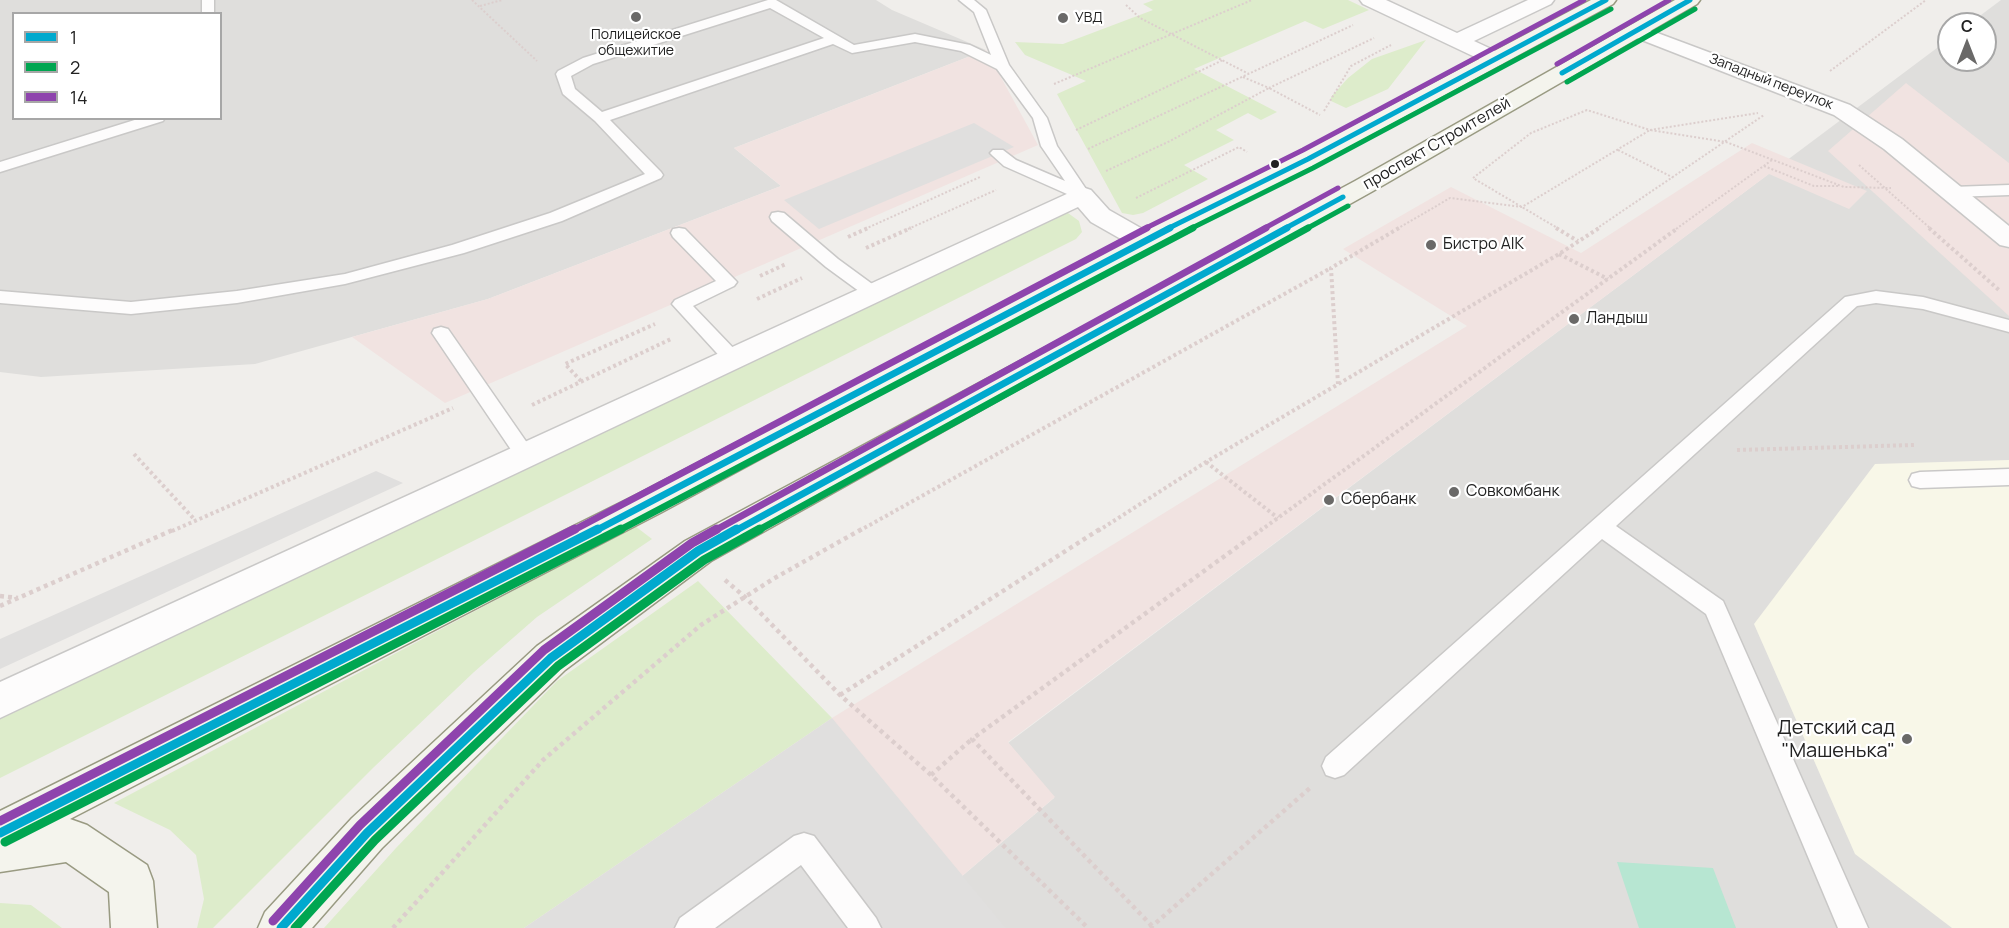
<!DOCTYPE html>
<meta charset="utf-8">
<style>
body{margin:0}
#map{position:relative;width:2009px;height:928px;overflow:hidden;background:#f0eeeb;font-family:Manrope,sans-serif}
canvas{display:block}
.legend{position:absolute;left:12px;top:12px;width:210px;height:108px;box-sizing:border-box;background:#fff;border:2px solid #a7a7a7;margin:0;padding:8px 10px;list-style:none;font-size:18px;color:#222}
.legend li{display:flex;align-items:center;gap:12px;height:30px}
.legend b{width:30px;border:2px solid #a7a7a7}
.north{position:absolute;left:1937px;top:12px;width:60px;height:60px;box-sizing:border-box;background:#fff;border:2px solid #a7a7a7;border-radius:50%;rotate:0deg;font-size:16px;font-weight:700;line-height:24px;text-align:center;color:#222}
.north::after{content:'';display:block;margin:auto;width:21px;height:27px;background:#6a6968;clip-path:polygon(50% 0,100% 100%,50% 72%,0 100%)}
</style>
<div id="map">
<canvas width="2009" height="928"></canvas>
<ul class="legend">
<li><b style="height:8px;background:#00a9ce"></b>1</li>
<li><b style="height:8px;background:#00a651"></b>2</li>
<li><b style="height:8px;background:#8e44ad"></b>14</li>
</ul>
<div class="north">С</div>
</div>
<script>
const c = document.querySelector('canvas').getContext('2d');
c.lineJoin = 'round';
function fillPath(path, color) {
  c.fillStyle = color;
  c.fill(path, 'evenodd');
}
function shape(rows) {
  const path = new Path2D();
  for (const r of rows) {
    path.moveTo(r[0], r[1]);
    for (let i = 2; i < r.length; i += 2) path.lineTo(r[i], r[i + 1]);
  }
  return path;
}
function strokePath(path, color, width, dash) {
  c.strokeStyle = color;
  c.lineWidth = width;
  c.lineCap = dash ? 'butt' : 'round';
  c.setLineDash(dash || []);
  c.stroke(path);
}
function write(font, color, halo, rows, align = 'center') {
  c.font = font + ' Manrope,sans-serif';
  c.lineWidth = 4.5;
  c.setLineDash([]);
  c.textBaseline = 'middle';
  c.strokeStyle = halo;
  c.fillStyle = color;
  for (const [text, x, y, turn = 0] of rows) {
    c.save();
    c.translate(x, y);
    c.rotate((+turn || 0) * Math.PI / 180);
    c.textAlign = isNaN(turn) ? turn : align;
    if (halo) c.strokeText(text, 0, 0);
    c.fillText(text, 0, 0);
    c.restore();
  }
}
fillPath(shape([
 [0,0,876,0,892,10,986,50,734,148,781,186,488,299,255,364,41,377,0,372],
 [14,14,220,14,220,118,14,118],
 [2001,0,2009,0,2009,928,901,928,1054,798,1008,743,1949,39,1949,60,1985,60,1985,24,1969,24]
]), '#dfdedc');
fillPath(shape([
 [986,50,1038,145,445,403,352,337,488,299,781,186,734,148],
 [1906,83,2009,163,2009,316,1828,151],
 [1752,143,1867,191,1849,209,1769,174,1008,742,1055,797,901,928,524,928,832,718,1467,326,1343,249,1451,187,1581,253]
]), '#f1e3e1');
fillPath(shape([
 [2009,460,2009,928,1952,928,1855,854,1754,624,1875,464]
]), '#f8f7e8');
fillPath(shape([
 [1154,0,1348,0,1369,10,1323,29,1305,21,1194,69,1277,112,1261,120,1248,113,1216,130,1234,140,1184,165,1208,179,1143,213,1133,215,1122,213,1057,94,1086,81,1025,55,1015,42,1063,44,1153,10,1143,4],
 [1426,40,1388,89,1346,108,1331,101,1331,97,1348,78,1372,59],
 [1058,213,1068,213,1079,221,1082,232,1076,239,0,778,0,714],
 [635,526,652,539,537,617,474,672,374,767,213,928,197,928,204,899,196,855,170,830,114,803],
 [698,581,832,718,524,928,324,928,396,848,557,681],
 [0,903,31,905,62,928,0,928]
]), '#ddeccb');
fillPath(shape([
 [1617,862,1713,868,1736,928,1639,928]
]), '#b7e6d2');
fillPath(shape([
 [974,123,1014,147,819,229,784,200],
 [376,471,403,483,0,669,0,639],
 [832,718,1006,928,524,928]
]), '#e0dfde');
const service = shape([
 [202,0,214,0,214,14,202,14,202,0],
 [768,0,776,0,854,45,915,34,970,45,991,55,974,12,959,0,974,0,986,10,1009,65,1047,118,1057,146,1090,195,1082,200,1076,198,1004,166,993,156,990,153,993,150,1003,150,1016,160,1065,181,1041,146,1033,118,997,69,961,51,915,42,852,53,833,44,610,120,661,172,663,175,661,178,562,221,464,253,345,284,237,303,131,314,0,303,0,291,131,302,237,291,345,274,452,245,550,213,645,174,595,121,563,94,556,74,558,71,583,58,768,0],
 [770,8,824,38,602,112,575,89,571,76,593,64,770,8],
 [141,118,165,118,163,121,0,172,0,162,141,118],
 [2009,185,2009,195,1952,197,1944,192,1952,187,2009,185],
 [778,212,784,213,838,259,879,289,882,293,879,297,867,297,826,267,772,221,770,217,772,213,778,212],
 [679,228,685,229,737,282,734,286,693,306,739,354,742,358,739,362,732,364,725,362,672,304,675,300,716,281,673,237,671,233,673,229,679,228],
 [1876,291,1923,297,2009,320,2009,332,1923,309,1876,303,1857,306,1616,526,1723,601,1868,928,1838,928,1706,614,1602,539,1344,775,1335,778,1326,775,1322,766,1326,757,1845,297,1876,291],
 [441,327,448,329,532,450,535,455,532,460,525,463,518,460,432,333,434,329,441,327],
 [2009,469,2009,485,1920,488,1912,486,1909,480,1912,474,1920,472,2009,469],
 [804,833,814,836,876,918,881,928,848,928,801,865,715,928,675,928,680,918,794,836,804,833]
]);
const minor = shape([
 [1360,0,1386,0,1457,33,1528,0,1554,0,1551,4,1474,41,1502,54,1505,59,1502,64,1494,66,1363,4,1360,0],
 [1636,25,1850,105,1902,139,2009,226,2009,247,2000,245,1884,149,1834,115,1629,35,1626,31,1629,27,1636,25],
 [1082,187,1091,190,1109,210,1153,235,1157,241,1153,247,1144,249,1135,247,1091,222,1078,207,0,718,0,682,1082,187]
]);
const secondary = shape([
 [1591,0,1616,0,1613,4,1317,164,1153,247,662,512,70,819,87,825,147,865,153,881,157,928,111,928,109,892,66,862,0,872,0,811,638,494,1135,235,1299,154,1591,0],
 [1675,0,1700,0,1697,4,1373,191,711,561,565,670,382,848,312,928,258,928,265,912,352,818,537,646,685,541,1355,181,1675,0]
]);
strokePath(service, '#c9c8c7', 3);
strokePath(minor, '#c9c8c7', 3);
strokePath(secondary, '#999a82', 3);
strokePath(shape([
 [472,0,537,61],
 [1126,5,1140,18,1249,74],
 [480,6,502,0],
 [1830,71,1926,0],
 [1243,77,1269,88,1374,38],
 [1054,84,1252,0],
 [1324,111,1351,66,1391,45],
 [1076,130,1223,60],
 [1088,149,1353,25],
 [1618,150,1674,178],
 [1859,165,1931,229],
 [1764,166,1814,186,1840,186],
 [1106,171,1170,141,1269,88,1320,115],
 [1136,198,1239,147,1247,152],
 [865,229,980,177],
 [908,229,996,190],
 [1397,229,1450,198,1522,207,1650,130,1726,142,1844,187,1891,188],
 [1559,229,1473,178,1531,133,1587,110,1650,130,1758,113],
 [1596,229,1764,115],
 [1676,229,1772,160]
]), '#dccecd', 2, [2, 2]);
strokePath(shape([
 [1556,228,1578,241],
 [1929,228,1999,290],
 [848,237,868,228],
 [866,248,911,228],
 [1559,254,1608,279],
 [760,276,786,264],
 [757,299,802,278],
 [581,381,565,364,655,324],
 [1338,384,1331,268,1399,228],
 [532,405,671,339],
 [1737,450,1915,445],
 [134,454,195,520],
 [1206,462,1278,518],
 [172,531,453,408],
 [859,531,1331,268],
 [1098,531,1206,462,1559,254,1599,228],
 [1260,531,1678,228]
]), '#dccecd', 4, [3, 3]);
strokePath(shape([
 [725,580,745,597,840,695,931,775,1088,928],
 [0,596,18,598],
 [0,606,175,529],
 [840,695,1100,529],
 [931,775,972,739],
 [1152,926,972,739,1262,529],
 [393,928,543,760,701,625,773,579,862,529],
 [1150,928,1310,788]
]), '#dccecd', 4.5, [4, 4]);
fillPath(service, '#fdfcfc');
fillPath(minor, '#fdfcfc');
fillPath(secondary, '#f4f4ed');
strokePath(shape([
 [1562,73,1690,0],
 [1167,229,1308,159,1606,0],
 [1284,229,1343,197]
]), '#00a9ce', 5);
strokePath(shape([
 [595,531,1170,228],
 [735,531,1287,228]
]), '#00a9ce', 7);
strokePath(shape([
 [0,833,598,529],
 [281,928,367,833,551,658,698,551,737,529]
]), '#00a9ce', 9);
strokePath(shape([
 [1567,82,1695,9],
 [1190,229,1313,168,1611,9],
 [1306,229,1348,206]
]), '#00a651', 5);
strokePath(shape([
 [618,531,1193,228],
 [757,531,1308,228]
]), '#00a651', 7);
strokePath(shape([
 [5,842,621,529],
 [295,928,375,840,558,666,704,560,760,529]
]), '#00a651', 9);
strokePath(shape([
 [1557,64,1669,0],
 [1144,229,1303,150,1584,0],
 [1263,229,1338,188]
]), '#8e44ad', 5);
strokePath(shape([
 [572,531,1147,228],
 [714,531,1266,228]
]), '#8e44ad', 7);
strokePath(shape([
 [0,821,575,529],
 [273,921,360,825,544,650,692,543,717,529]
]), '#8e44ad', 9);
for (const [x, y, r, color] of [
 [636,17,6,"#6a6968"],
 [1063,18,6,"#6a6968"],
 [1275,164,5,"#222"],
 [1431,245,6,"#6a6968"],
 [1574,319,6,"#6a6968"],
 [1454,492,6,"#6a6968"],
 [1329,500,6,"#6a6968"],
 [1907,739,6,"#6a6968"]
]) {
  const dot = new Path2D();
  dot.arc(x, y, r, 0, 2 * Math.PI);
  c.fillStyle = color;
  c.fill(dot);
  strokePath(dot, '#fff', 2);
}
write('14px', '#222', '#fff', [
 ["УВД",1075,18],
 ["Полицейское",636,35,"center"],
 ["общежитие",636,51,"center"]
], 'left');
write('14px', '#222', '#fff', [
 ["Западный переулок",1771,82,21]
]);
write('16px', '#222', '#fff', [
 ["проспект Строителей",1437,144,-30]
]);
write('16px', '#222', '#fff', [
 ["Бистро AIK",1443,245],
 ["Ландыш",1586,319],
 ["Совкомбанк",1466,492],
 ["Сбербанк",1341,500]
], 'left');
write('20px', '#222', '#fff', [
 ["Детский сад",1895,728],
 ["\"Машенька\"",1895,751]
], 'right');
</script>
